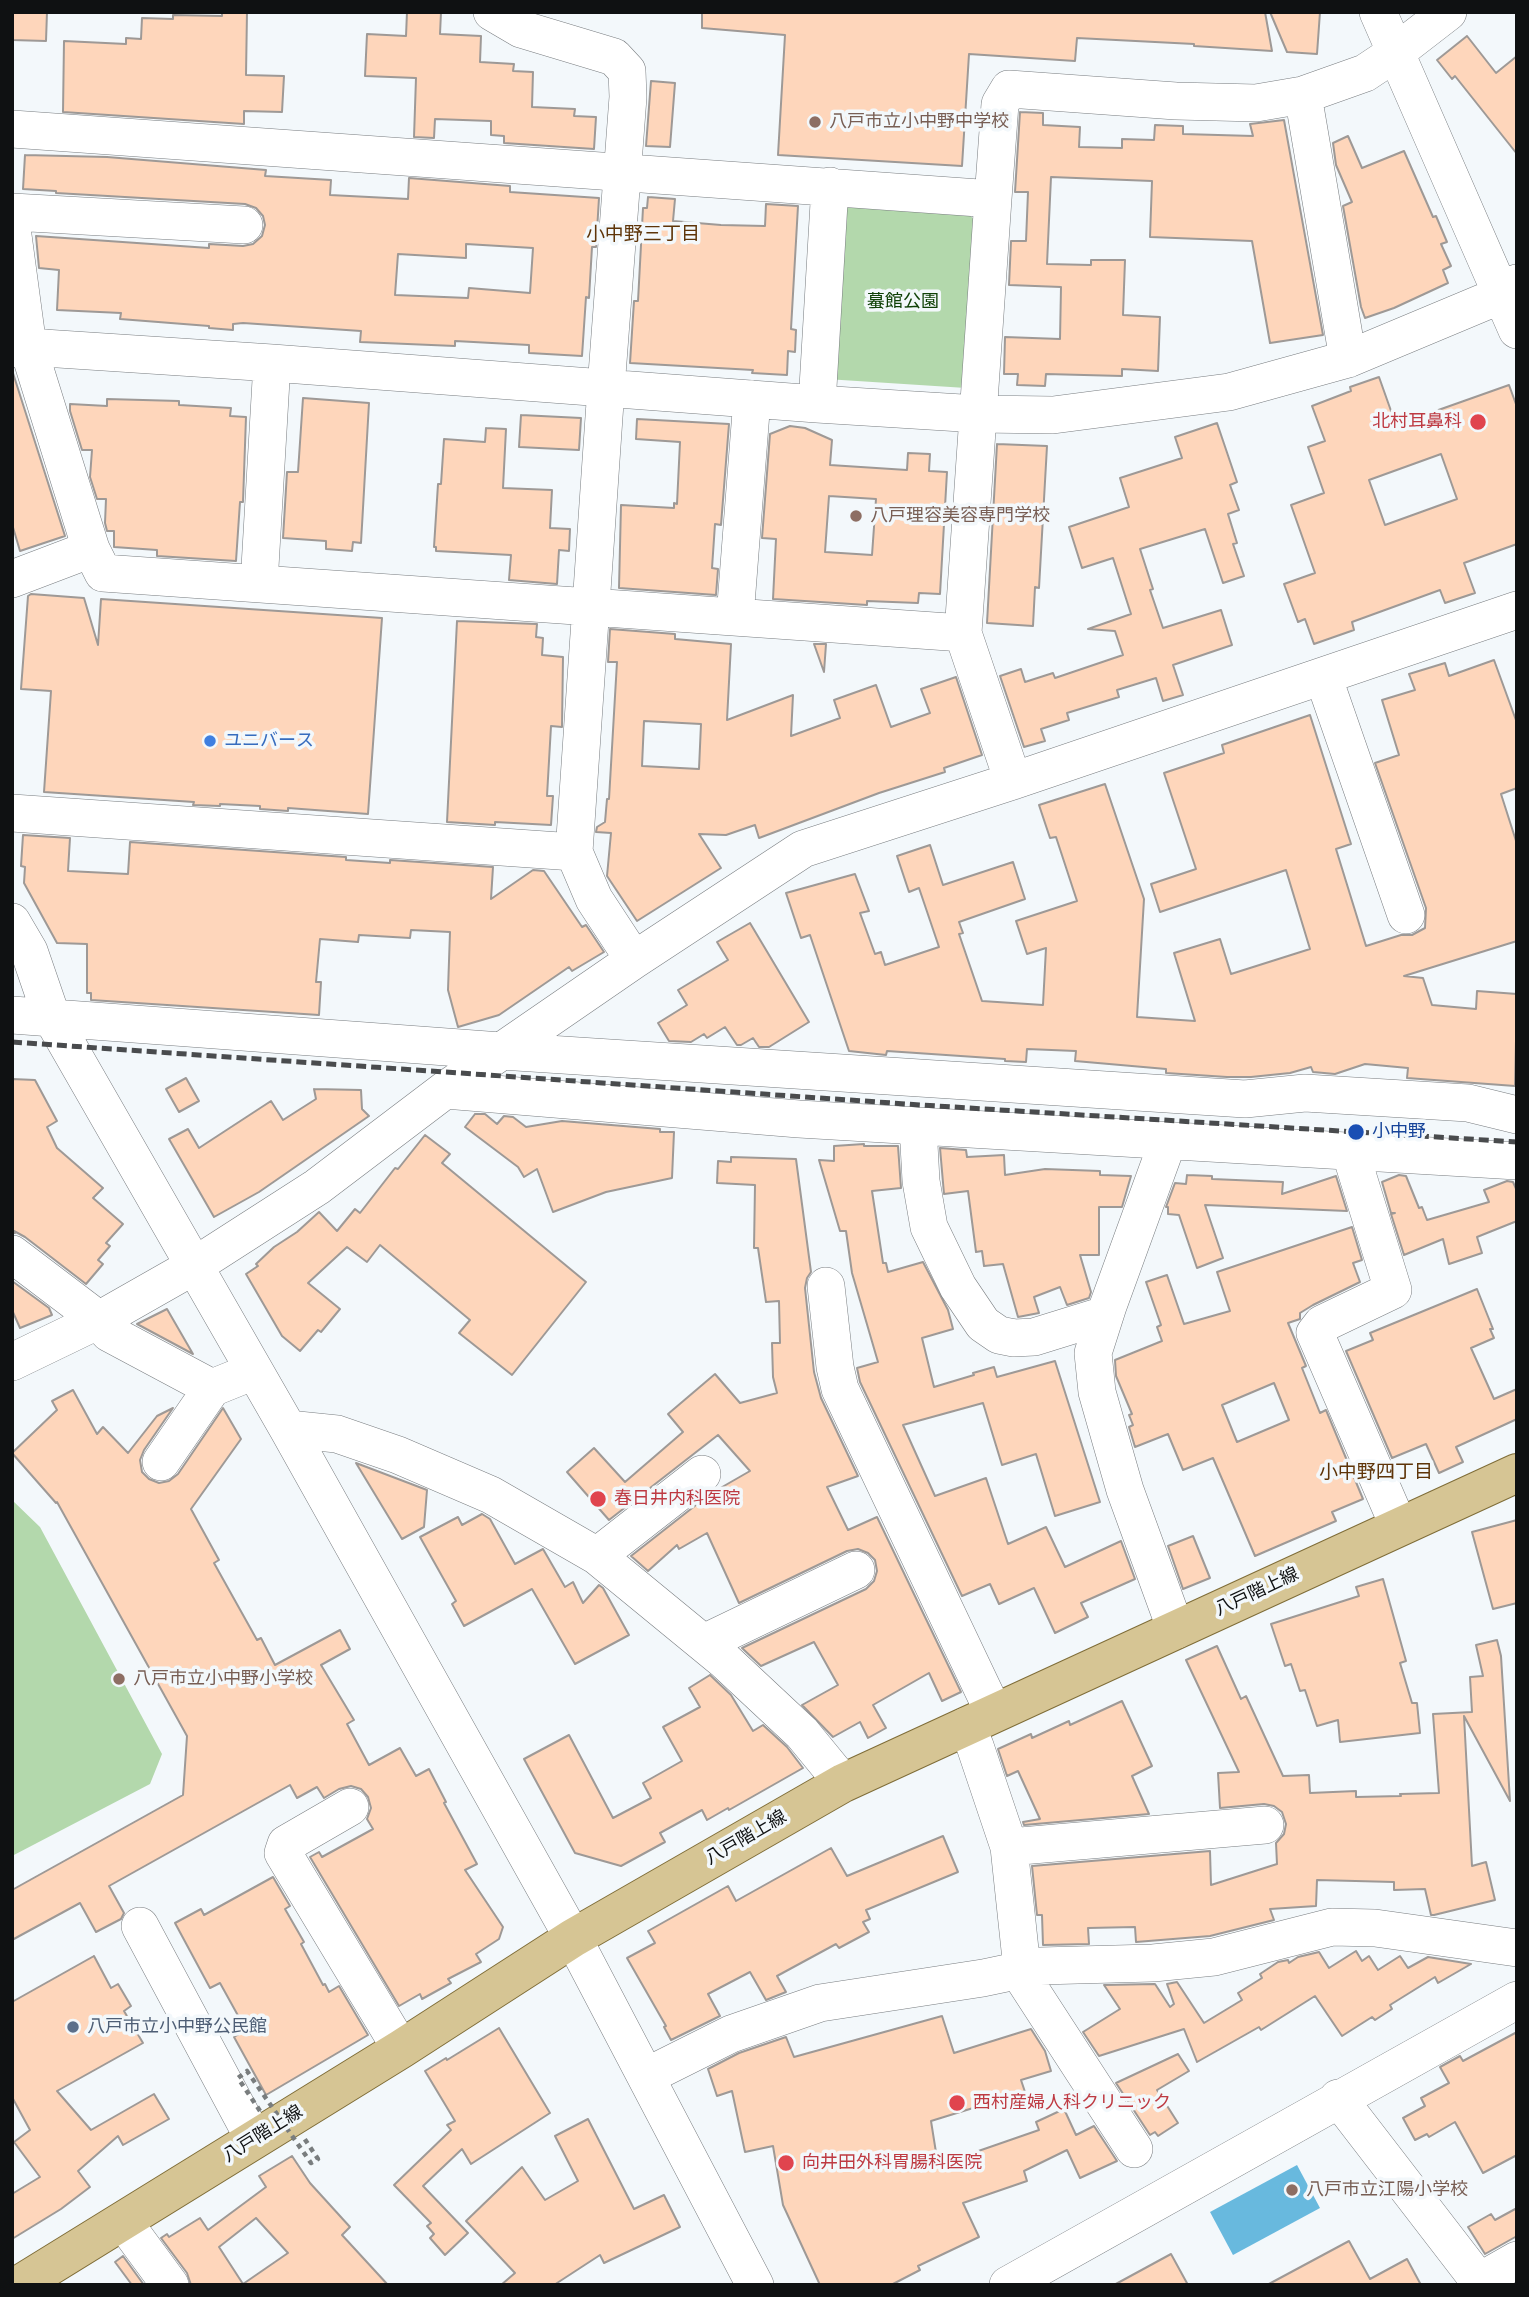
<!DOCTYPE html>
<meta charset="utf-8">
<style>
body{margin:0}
#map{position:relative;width:1529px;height:2297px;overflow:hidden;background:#f3f8fb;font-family:Manrope,sans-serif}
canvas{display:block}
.frame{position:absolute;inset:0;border:14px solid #0f1112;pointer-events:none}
</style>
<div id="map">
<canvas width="1529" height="2297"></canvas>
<div class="frame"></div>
</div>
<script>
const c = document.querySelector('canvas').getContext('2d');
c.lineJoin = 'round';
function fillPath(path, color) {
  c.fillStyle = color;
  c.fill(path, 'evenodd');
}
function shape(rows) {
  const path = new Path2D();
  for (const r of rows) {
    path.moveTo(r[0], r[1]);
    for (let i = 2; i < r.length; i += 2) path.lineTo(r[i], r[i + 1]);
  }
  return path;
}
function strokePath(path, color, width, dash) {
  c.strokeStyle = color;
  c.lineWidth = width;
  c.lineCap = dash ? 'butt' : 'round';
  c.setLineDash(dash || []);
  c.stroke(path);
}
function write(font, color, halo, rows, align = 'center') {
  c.font = font + ' Manrope,"Noto Sans JP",sans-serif';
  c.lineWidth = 7;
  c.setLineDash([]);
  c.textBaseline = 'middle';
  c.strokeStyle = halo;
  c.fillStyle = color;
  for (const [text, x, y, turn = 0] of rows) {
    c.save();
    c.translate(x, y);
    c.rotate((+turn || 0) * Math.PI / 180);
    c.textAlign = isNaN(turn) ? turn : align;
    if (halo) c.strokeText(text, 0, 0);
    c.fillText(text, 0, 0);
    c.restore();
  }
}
fillPath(shape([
 [847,202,967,212,979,225,966,388,826,379],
 [12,1500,40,1527,162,1754,150,1784,12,1856]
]), '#b3d8ac');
fillPath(shape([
 [1297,2165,1320,2208,1233,2255,1210,2212]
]), '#68b9de');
const building = shape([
 [12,12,47,12,46,41,12,40,12,12],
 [222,12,247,12,246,75,284,76,282,112,244,111,244,124,63,112,64,41,126,44,126,38,141,39,142,18,173,19,173,15,222,16,222,12],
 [407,12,441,12,440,34,481,36,480,62,514,64,513,71,533,72,532,107,575,109,574,116,596,117,594,149,504,143,504,136,491,135,491,121,435,119,434,138,414,137,416,78,365,76,367,34,406,36,407,12],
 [702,12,1265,12,1272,51,1194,46,1194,44,1077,38,1075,61,969,54,962,166,778,155,785,35,702,28,702,12],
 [1270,12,1320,12,1317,54,1287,52,1270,12],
 [1467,36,1496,73,1517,56,1517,154,1455,76,1452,79,1437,60,1467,36],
 [651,81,675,83,670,147,646,146,651,81],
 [1020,112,1043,113,1043,125,1080,127,1079,147,1122,148,1122,139,1154,140,1155,125,1183,126,1183,134,1253,136,1250,124,1284,120,1323,335,1270,343,1252,241,1150,237,1152,181,1051,177,1047,264,1091,265,1091,260,1125,260,1123,315,1160,317,1158,371,1122,369,1122,376,1046,374,1045,386,1017,385,1018,374,1004,374,1005,337,1060,339,1061,287,1009,285,1011,241,1026,241,1028,192,1015,192,1020,112],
 [1348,136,1362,168,1404,151,1433,217,1436,216,1447,242,1441,244,1451,266,1443,270,1448,283,1394,308,1365,318,1361,307,1343,206,1352,202,1336,165,1333,143,1348,136],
 [25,155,107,157,266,170,265,176,331,180,330,195,408,199,409,178,510,186,510,192,599,198,596,247,592,247,589,298,586,297,582,356,529,353,529,345,455,341,455,346,360,342,361,331,243,323,233,324,233,330,209,328,209,326,120,319,121,313,57,310,59,270,39,268,36,236,209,248,209,244,243,246,253,244,262,236,265,225,263,216,256,208,245,204,56,193,56,191,23,189,25,155],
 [466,244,533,248,530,293,469,288,468,298,395,295,398,254,466,258,466,244],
 [648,197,675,199,673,221,721,225,765,226,766,204,798,206,791,329,796,330,795,352,788,351,787,375,752,373,753,370,630,363,634,301,638,301,643,208,647,208,648,197],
 [12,370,65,536,20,551,12,524,12,370],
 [1379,377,1396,425,1509,385,1517,407,1517,544,1464,563,1475,593,1445,603,1440,590,1352,622,1354,630,1314,644,1305,619,1298,622,1284,584,1315,573,1291,505,1324,493,1308,447,1325,441,1312,406,1351,391,1350,387,1379,377],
 [1441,454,1457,499,1385,525,1369,480,1441,454],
 [303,398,369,403,361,543,353,542,352,551,326,549,326,541,283,538,287,472,298,472,303,398],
 [107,399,179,401,179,405,231,408,230,416,246,417,243,502,240,502,236,561,157,556,157,550,114,547,114,531,107,531,105,523,106,499,97,499,90,477,92,450,82,450,70,411,70,404,107,406,107,399],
 [521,415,581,418,579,450,519,447,521,415],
 [637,419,729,424,721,525,715,524,712,568,718,569,716,595,619,588,621,505,674,508,674,503,677,504,680,442,636,439,637,419],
 [1217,423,1237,482,1230,485,1239,510,1228,514,1237,543,1233,544,1244,576,1223,583,1205,529,1140,549,1153,589,1150,590,1163,628,1221,610,1232,645,1173,665,1183,695,1163,701,1156,678,1117,690,1119,697,1067,713,1069,720,1041,729,1045,741,1024,747,1000,676,1021,669,1025,682,1053,673,1055,678,1123,655,1115,631,1088,629,1131,614,1113,558,1082,568,1069,527,1129,507,1120,478,1182,458,1175,437,1217,423],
 [790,426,805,428,832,440,830,465,907,470,908,453,930,454,929,471,947,472,940,594,919,593,918,603,867,601,867,605,773,599,776,539,762,538,770,434,790,426],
 [829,496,876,499,872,555,825,552,829,496],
 [486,428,506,429,503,488,552,490,550,528,570,529,569,551,559,550,557,584,509,580,511,555,436,551,436,547,434,547,438,484,441,484,444,439,485,442,486,428],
 [997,444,1047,446,1039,588,1035,587,1033,626,987,623,997,444],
 [31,594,84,598,98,645,101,599,382,618,368,814,288,808,288,811,260,809,260,806,220,804,220,806,193,805,194,802,44,792,51,691,21,689,28,596,31,594],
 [457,621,537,624,536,637,543,638,542,655,563,657,562,727,551,726,547,796,553,796,551,825,495,822,495,825,447,822,457,621],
 [610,629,675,634,675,639,731,644,727,720,793,695,791,736,840,718,834,700,876,685,891,727,930,713,921,689,956,677,982,755,944,768,945,772,879,793,759,838,755,825,726,835,699,834,721,868,637,921,607,876,611,833,596,832,597,827,605,822,607,799,609,799,617,662,608,662,610,629],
 [644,721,701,724,699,769,642,766,644,721],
 [814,644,826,644,824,672,814,644],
 [1494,660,1517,723,1517,788,1501,794,1517,844,1517,941,1404,976,1423,978,1432,1005,1476,1009,1477,991,1517,994,1515,1086,1407,1078,1408,1068,1365,1064,1335,1074,1313,1072,1311,1067,1290,1073,1251,1077,1227,1077,1166,1073,1166,1069,1075,1061,1076,1051,1027,1049,1026,1062,1005,1061,1005,1059,887,1051,886,1055,849,1051,810,935,801,938,786,893,855,874,869,911,860,913,875,954,881,952,885,965,939,947,919,888,909,892,897,856,930,845,943,885,1013,862,1025,899,959,922,963,933,959,934,982,1001,1043,1005,1046,948,1027,954,1016,921,1077,901,1056,837,1050,838,1039,805,1105,784,1144,899,1137,1017,1195,1021,1174,953,1220,939,1231,974,1310,949,1286,870,1160,912,1151,884,1196,869,1164,773,1224,753,1222,745,1310,715,1351,844,1336,849,1366,946,1401,935,1412,935,1425,928,1426,908,1375,763,1399,755,1382,700,1415,690,1409,674,1445,663,1449,676,1494,660],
 [23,835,70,838,68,871,128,874,130,842,346,857,346,860,390,863,390,860,493,867,491,899,533,870,544,871,582,927,586,925,604,952,572,971,569,967,499,1015,458,1027,448,990,450,932,411,930,410,938,359,935,358,942,320,939,316,982,321,982,319,1015,91,1000,91,993,87,993,87,944,57,943,24,883,25,867,21,866,23,835],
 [750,923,809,1022,769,1047,759,1047,753,1038,741,1045,737,1045,725,1027,707,1038,704,1034,691,1042,669,1041,658,1023,687,1005,678,990,728,960,717,942,750,923],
 [186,1078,199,1101,179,1112,166,1089,186,1078],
 [12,1079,35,1080,57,1121,47,1127,57,1148,103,1188,93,1198,123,1224,106,1243,110,1246,98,1260,103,1264,86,1284,25,1237,14,1231,15,1233,12,1233,12,1079],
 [314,1089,361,1090,362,1109,369,1116,259,1192,214,1217,169,1139,188,1129,199,1148,271,1101,283,1120,316,1099,314,1089],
 [475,1114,485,1114,497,1124,504,1116,513,1117,526,1127,562,1121,660,1129,660,1132,674,1132,672,1178,606,1192,553,1212,537,1169,524,1177,518,1167,465,1127,475,1114],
 [425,1135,450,1154,442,1163,586,1282,512,1375,459,1333,470,1320,380,1245,367,1262,347,1247,308,1283,340,1309,321,1332,318,1330,300,1351,282,1336,246,1274,258,1266,256,1264,274,1247,297,1232,319,1212,337,1231,355,1209,360,1213,395,1168,398,1169,425,1135],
 [864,1144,864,1146,898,1146,901,1188,872,1191,883,1263,886,1263,888,1272,923,1262,948,1310,953,1329,922,1338,934,1387,974,1375,973,1373,994,1367,997,1377,1055,1361,1100,1502,1055,1516,1036,1454,1002,1465,983,1403,903,1425,935,1496,986,1478,1008,1544,1046,1527,1065,1567,1121,1541,1135,1579,1081,1603,1088,1617,1055,1633,1034,1588,999,1604,990,1584,962,1596,860,1382,857,1368,878,1362,852,1273,846,1231,840,1231,819,1160,834,1161,834,1146,864,1144],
 [940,1148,966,1150,967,1157,1004,1155,1005,1175,1045,1169,1100,1171,1100,1175,1131,1176,1122,1207,1099,1207,1099,1255,1080,1255,1091,1292,1089,1298,1067,1305,1060,1287,1034,1297,1039,1313,1018,1317,1003,1264,984,1266,982,1251,976,1252,968,1191,944,1194,940,1148],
 [731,1157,796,1159,811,1272,807,1278,805,1288,814,1372,821,1398,858,1476,827,1487,848,1530,877,1517,961,1692,942,1701,929,1673,873,1705,886,1728,868,1738,860,1722,833,1737,802,1705,838,1685,814,1642,761,1666,742,1648,866,1589,874,1581,877,1571,875,1560,868,1553,858,1549,847,1551,739,1603,707,1533,679,1549,677,1545,648,1571,631,1556,710,1494,750,1471,718,1435,609,1520,567,1472,594,1448,625,1482,683,1432,668,1414,715,1374,740,1403,777,1393,773,1377,772,1343,780,1343,779,1301,766,1302,758,1248,754,1248,755,1185,717,1183,718,1161,731,1162,731,1157],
 [1187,1175,1212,1176,1212,1179,1283,1182,1282,1194,1336,1176,1347,1211,1205,1205,1223,1258,1197,1268,1179,1215,1168,1214,1168,1207,1166,1207,1175,1183,1186,1184,1187,1175],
 [1399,1175,1406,1176,1419,1208,1422,1207,1427,1220,1489,1202,1484,1190,1507,1181,1513,1182,1517,1191,1517,1221,1477,1237,1482,1253,1449,1264,1443,1239,1404,1255,1391,1214,1395,1213,1391,1213,1382,1182,1399,1175],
 [1352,1227,1362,1260,1353,1263,1360,1282,1313,1305,1300,1313,1300,1319,1288,1323,1306,1366,1302,1368,1320,1413,1326,1410,1363,1499,1332,1512,1336,1521,1255,1556,1213,1458,1183,1470,1168,1434,1135,1447,1129,1427,1133,1425,1129,1415,1132,1414,1116,1376,1115,1360,1162,1341,1157,1327,1161,1325,1146,1282,1167,1275,1184,1324,1230,1311,1217,1272,1352,1227],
 [1274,1383,1289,1420,1237,1442,1222,1405,1274,1383],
 [12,1281,49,1308,52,1315,20,1328,12,1310,12,1281],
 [1477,1289,1493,1329,1490,1329,1494,1338,1471,1348,1494,1399,1517,1389,1517,1419,1456,1447,1463,1462,1439,1473,1426,1444,1392,1458,1346,1351,1373,1340,1370,1333,1477,1289],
 [167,1309,193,1354,137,1324,167,1309],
 [73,1390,97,1434,103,1427,128,1453,157,1416,173,1408,144,1450,140,1460,142,1472,149,1479,159,1483,169,1481,178,1474,223,1408,241,1439,191,1509,219,1560,214,1563,257,1640,261,1638,275,1665,340,1630,350,1649,321,1665,354,1720,347,1724,369,1765,400,1748,416,1776,429,1769,446,1802,444,1803,477,1864,465,1870,503,1927,499,1939,476,1954,481,1962,448,1979,451,1983,422,1999,420,1994,399,2006,310,1857,319,1852,322,1857,373,1829,367,1819,371,1808,368,1797,361,1789,351,1786,339,1789,324,1798,317,1787,297,1798,290,1785,109,1886,124,1913,121,1919,96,1932,80,1903,12,1940,12,1890,183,1795,187,1736,57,1502,56,1503,12,1453,57,1410,52,1401,73,1390],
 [356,1463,427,1490,424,1527,402,1539,356,1463],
 [482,1514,490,1519,515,1564,543,1549,565,1587,573,1582,583,1603,599,1585,603,1588,629,1635,575,1664,532,1589,464,1626,452,1604,456,1601,420,1537,458,1517,462,1525,482,1514],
 [1517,1520,1517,1603,1493,1609,1472,1532,1517,1520],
 [1193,1536,1210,1578,1183,1589,1168,1546,1193,1536],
 [1383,1579,1406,1661,1400,1663,1412,1703,1417,1703,1420,1733,1340,1742,1338,1720,1317,1726,1305,1690,1300,1691,1291,1664,1285,1666,1271,1624,1359,1596,1356,1587,1383,1579],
 [1497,1640,1501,1656,1510,1801,1464,1716,1472,1866,1486,1862,1495,1900,1434,1915,1431,1915,1425,1889,1394,1890,1394,1882,1317,1880,1316,1906,1270,1909,1274,1920,1210,1936,1136,1942,1135,1927,1088,1928,1089,1944,1043,1945,1042,1915,1037,1915,1032,1866,1210,1851,1211,1885,1277,1864,1276,1843,1284,1834,1286,1824,1282,1812,1274,1806,1264,1804,1220,1808,1218,1773,1239,1772,1186,1660,1217,1646,1241,1699,1246,1696,1283,1776,1309,1775,1310,1793,1356,1791,1356,1797,1401,1796,1400,1794,1439,1793,1433,1714,1472,1712,1470,1677,1483,1676,1476,1645,1497,1640],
 [710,1675,731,1695,753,1731,763,1725,787,1747,803,1768,729,1810,728,1808,707,1820,702,1810,660,1833,665,1842,621,1866,575,1853,524,1759,569,1735,613,1818,651,1798,643,1783,682,1761,663,1727,700,1707,689,1688,710,1675],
 [1122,1701,1152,1766,1132,1776,1149,1814,1024,1825,1023,1822,1040,1819,1018,1771,1007,1776,998,1749,1031,1734,1032,1738,1069,1721,1070,1725,1122,1701],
 [943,1836,958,1872,866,1910,870,1919,863,1922,869,1932,839,1948,836,1944,777,1976,786,1992,766,2000,750,1972,708,1994,720,2016,671,2040,664,2027,666,2026,627,1958,655,1943,648,1931,728,1886,736,1901,831,1848,847,1876,943,1836],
 [273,1877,290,1906,285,1909,304,1942,301,1944,323,1985,325,1984,329,1992,339,1986,368,2035,266,2095,234,2037,246,2030,220,1983,210,1988,175,1923,201,1909,204,1915,273,1877],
 [1356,1951,1362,1961,1369,1956,1378,1970,1400,1956,1408,1968,1428,1957,1471,1964,1438,1983,1435,1977,1390,2005,1392,2009,1375,2020,1372,2017,1342,2036,1315,1996,1261,2030,1259,2027,1197,2062,1184,2029,1099,2056,1083,2032,1120,2009,1104,1985,1155,1984,1170,2007,1174,2004,1167,1984,1177,1982,1204,2023,1242,2000,1238,1993,1262,1978,1260,1974,1278,1962,1288,1960,1289,1963,1298,1957,1319,1952,1329,1968,1356,1951],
 [94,1956,111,1988,118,1984,131,2006,124,2011,143,2043,57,2091,91,2130,154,2094,169,2119,123,2145,118,2136,78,2171,90,2187,61,2209,12,2239,12,2194,40,2177,14,2142,30,2130,12,2097,12,2002,94,1956],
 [942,2016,954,2053,1031,2029,1045,2051,1051,2071,1021,2080,1025,2092,931,2121,938,2165,1039,2130,1036,2122,1064,2109,1076,2135,1094,2126,1117,2161,1080,2178,1067,2150,1024,2171,1027,2181,963,2203,979,2237,918,2266,920,2270,891,2285,820,2285,783,2205,773,2146,745,2152,732,2091,717,2096,708,2069,739,2053,786,2037,794,2057,942,2016],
 [499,2028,550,2113,471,2164,462,2149,423,2186,468,2233,445,2255,430,2238,434,2234,427,2226,431,2223,394,2185,451,2130,447,2125,455,2121,425,2071,446,2058,447,2060,499,2028],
 [1517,2032,1517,2155,1483,2173,1455,2122,1429,2137,1427,2134,1415,2140,1403,2118,1425,2106,1421,2098,1449,2083,1440,2067,1460,2056,1463,2061,1517,2032],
 [1178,2054,1189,2071,1157,2090,1178,2123,1158,2136,1155,2132,1150,2135,1116,2083,1178,2054],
 [588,2119,634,2209,664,2195,680,2227,604,2263,600,2255,554,2285,501,2285,515,2273,466,2221,522,2167,545,2200,578,2181,555,2136,588,2119],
 [292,2156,310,2183,350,2227,342,2235,388,2285,191,2285,187,2273,161,2238,167,2234,169,2237,200,2218,208,2230,266,2187,259,2176,292,2156],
 [256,2218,288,2253,243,2284,219,2247,256,2218],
 [1517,2208,1517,2236,1485,2254,1468,2227,1491,2214,1495,2220,1517,2208],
 [1349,2241,1370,2279,1407,2259,1421,2285,1267,2285,1349,2241],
 [1171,2254,1188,2285,1114,2285,1171,2254],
 [123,2256,144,2285,132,2285,115,2262,123,2256]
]);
fillPath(building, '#fed6bb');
strokePath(building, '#9e9996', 2);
const minor = shape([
 [492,12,521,29,614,57,627,71,628,97,606,388,574,852,594,899,634,960],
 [1378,12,1517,330],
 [1303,95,1348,359],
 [12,129,993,199,1000,104,1009,89,1176,101,1256,103,1303,95,1365,73,1395,53,1448,12],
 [993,199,963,633,1013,781],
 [12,212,244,225],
 [12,228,28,347,91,549,103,573,963,633],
 [12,349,28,347,272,363,817,404,978,414,1053,415,1229,392,1348,359,1501,295,1517,283],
 [817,404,830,186],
 [12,579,91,549],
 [259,584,272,363],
 [735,617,752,399],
 [1323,676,1406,915],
 [12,813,574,852],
 [12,922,29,951,52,1018,288,1429,573,1938,755,2285],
 [12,1015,501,1051,1245,1099,1305,1093,1468,1103,1517,1115],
 [445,1090,799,1119,1517,1161],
 [918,1126,921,1181,929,1227,958,1287,983,1324,999,1335,1014,1338,1034,1337,1105,1315],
 [1168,1141,1108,1306,1093,1353,1097,1392,1125,1490,1176,1630],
 [1350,1151,1393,1290,1322,1324,1315,1333,1399,1527],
 [12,1254,99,1320,109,1333,212,1388,254,1371],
 [826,1286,835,1367,840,1389,994,1713],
 [12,1362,99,1320,194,1266,317,1187,445,1090,634,960,803,849,1013,781,1517,610],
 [288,1429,337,1434,398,1455,491,1495,597,1556,725,1661,802,1733,843,1783],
 [161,1462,212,1388],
 [597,1556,702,1474],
 [704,1643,856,1570],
 [966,1726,975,1746,1009,1847,1023,1978,1134,2149],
 [350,1807,286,1844,283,1853,401,2049],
 [1009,1847,1265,1825],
 [140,1926,254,2139],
 [647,2076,731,2034,820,2003,983,1978,1040,1966,1153,1963,1214,1957,1332,1927,1375,1928,1517,1948],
 [1338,2098,1482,2285],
 [123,2221,170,2285],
 [1480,2281,1517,2260],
 [1008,2285,1517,2000]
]);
const major = shape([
 [19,2285,401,2049,573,1938,843,1783,1517,1473]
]);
strokePath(minor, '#797d80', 38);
strokePath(major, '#7f6d38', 40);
strokePath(minor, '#fff', 37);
strokePath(major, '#d6c594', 38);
strokePath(shape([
 [12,1042,921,1105,1517,1142]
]), '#494b4d', 5, [10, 5]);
strokePath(shape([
 [260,2111,238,2078,247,2071,311,2163,318,2159,302,2135]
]), '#797d7e', 4.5, [5, 5]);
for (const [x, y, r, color] of [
 [815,122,7,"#8d6e63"],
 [1478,422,9,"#e0444e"],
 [856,516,7,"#8d6e63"],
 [210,741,7,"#3f7fe0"],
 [1356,1132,9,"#1a4fb4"],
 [598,1499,9,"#e0444e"],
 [119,1679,7,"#8d6e63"],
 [73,2027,7,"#5c6f8a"],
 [957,2103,9,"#e0444e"],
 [786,2163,9,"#e0444e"],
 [1292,2190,7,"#8d6e63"]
]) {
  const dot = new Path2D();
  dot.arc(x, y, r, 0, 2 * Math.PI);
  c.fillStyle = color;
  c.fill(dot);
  strokePath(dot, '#f3f8fb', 2.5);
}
write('18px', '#785e54', '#f3f8fb', [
 ["八戸市立小中野中学校",829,122],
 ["八戸理容美容専門学校",870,516],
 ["八戸市立小中野小学校",133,1679],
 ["八戸市立江陽小学校",1306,2190]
], 'left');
write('18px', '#104107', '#f3f8fb', [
 ["蟇館公園",903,302]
]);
write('18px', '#be3a42', '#f3f8fb', [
 ["北村耳鼻科",1462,422,"right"],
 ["春日井内科医院",614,1499],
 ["西村産婦人科クリニック",973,2103],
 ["向井田外科胃腸科医院",802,2163]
], 'left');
write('18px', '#366cbe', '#f3f8fb', [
 ["ユニバース",224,741]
], 'left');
write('18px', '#164399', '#f3f8fb', [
 ["小中野",1372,1132]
], 'left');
write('18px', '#0f1112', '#f3f8fb', [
 ["八戸階上線",1257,1592,-25],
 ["八戸階上線",746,1838,-30],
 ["八戸階上線",263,2134,-32]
]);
write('18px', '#4e5e75', '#f3f8fb', [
 ["八戸市立小中野公民館",87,2027]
], 'left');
write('19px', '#5e3408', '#f3f8fb', [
 ["小中野三丁目",643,235],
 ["小中野四丁目",1376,1473]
]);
</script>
